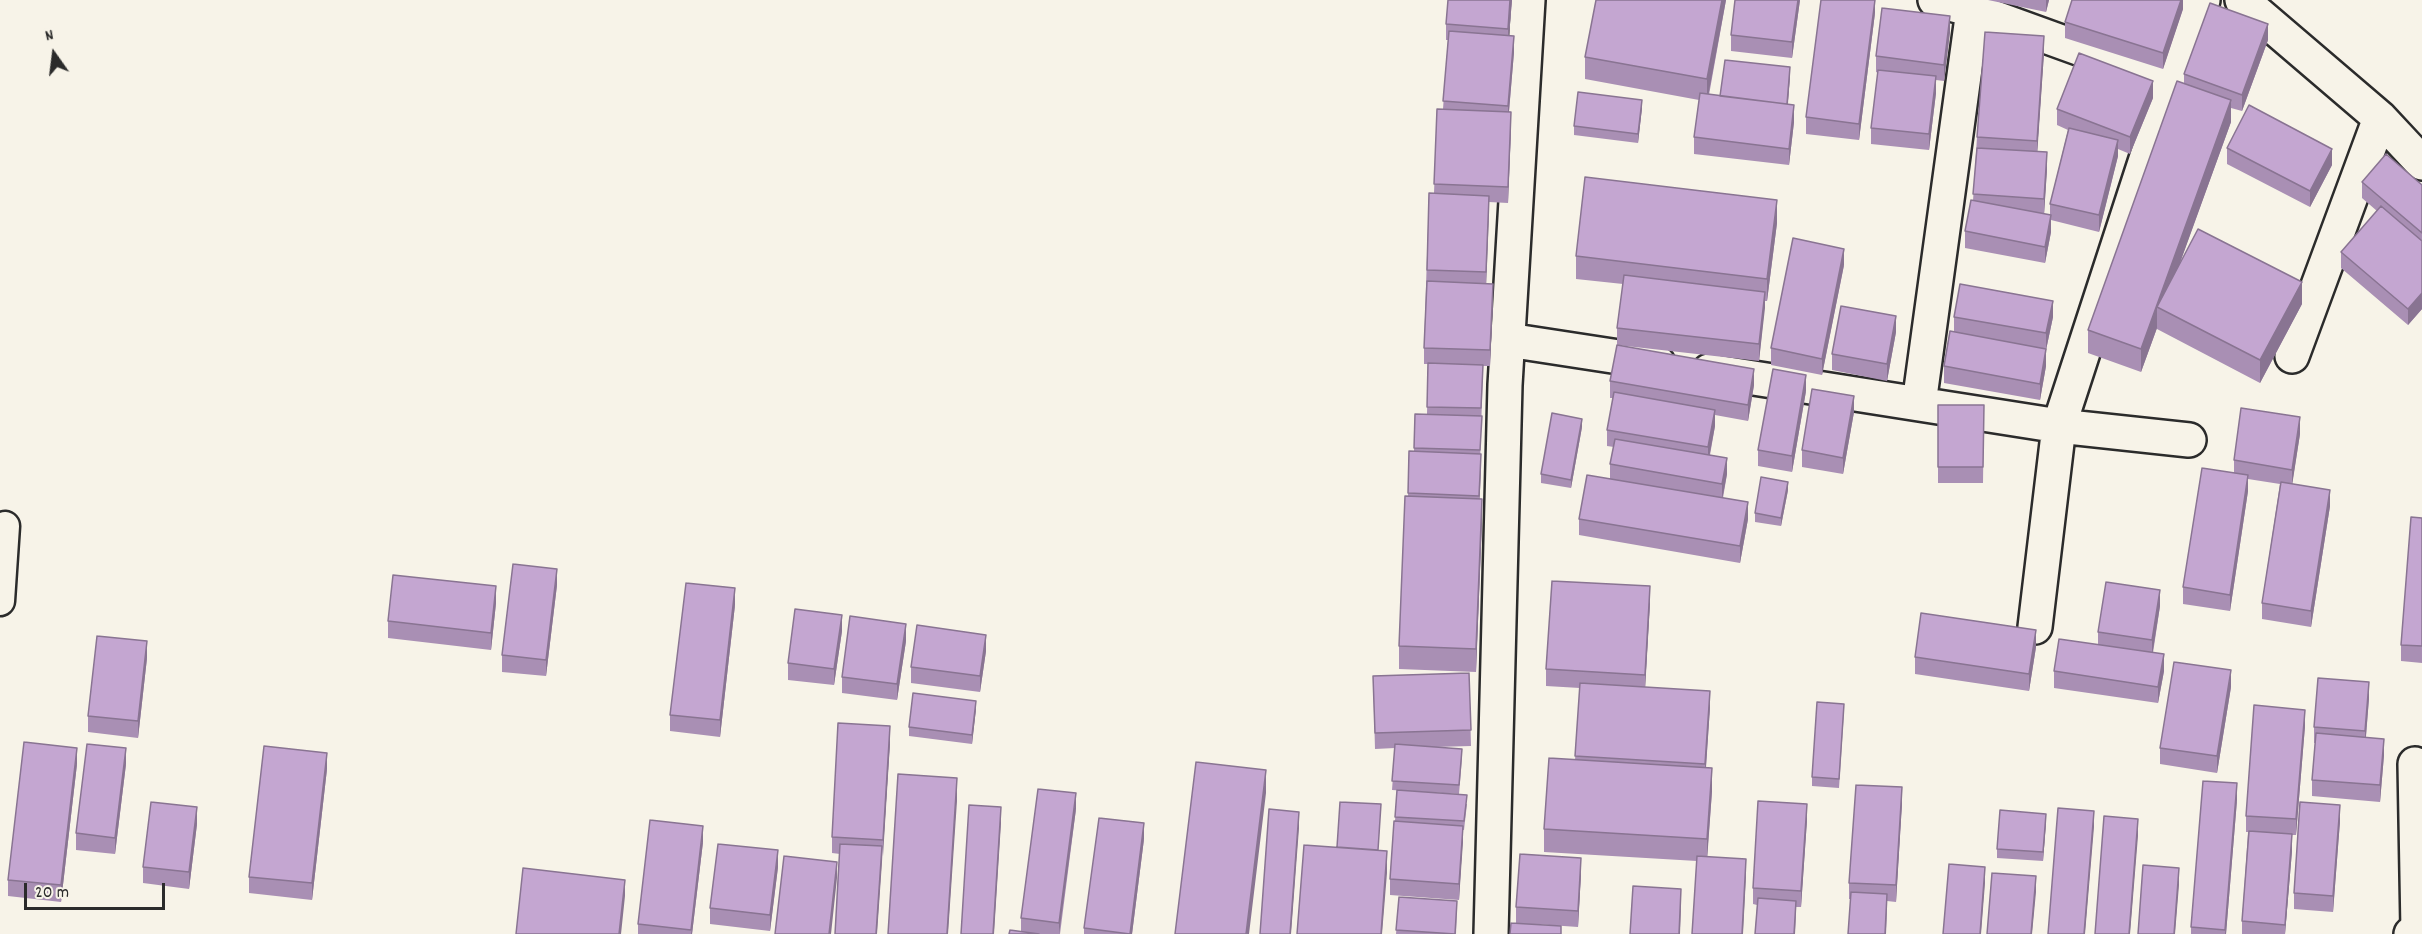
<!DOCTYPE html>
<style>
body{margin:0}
#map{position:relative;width:2422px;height:934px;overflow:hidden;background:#f7f3e8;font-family:Dekko,sans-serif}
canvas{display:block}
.north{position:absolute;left:24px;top:24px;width:60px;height:60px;-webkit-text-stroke:4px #f7f3e8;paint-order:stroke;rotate:346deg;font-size:16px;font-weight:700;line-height:24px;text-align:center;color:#2b2b2b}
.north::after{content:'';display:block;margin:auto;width:21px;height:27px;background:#2b2b2b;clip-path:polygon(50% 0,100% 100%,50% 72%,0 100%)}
.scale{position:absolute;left:24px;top:883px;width:141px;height:27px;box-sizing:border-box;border:3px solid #2b2b2b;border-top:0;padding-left:8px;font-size:18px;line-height:21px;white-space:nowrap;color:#2b2b2b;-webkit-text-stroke:4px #f7f3e8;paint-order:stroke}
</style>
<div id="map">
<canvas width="2422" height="934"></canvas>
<div class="north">N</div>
<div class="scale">20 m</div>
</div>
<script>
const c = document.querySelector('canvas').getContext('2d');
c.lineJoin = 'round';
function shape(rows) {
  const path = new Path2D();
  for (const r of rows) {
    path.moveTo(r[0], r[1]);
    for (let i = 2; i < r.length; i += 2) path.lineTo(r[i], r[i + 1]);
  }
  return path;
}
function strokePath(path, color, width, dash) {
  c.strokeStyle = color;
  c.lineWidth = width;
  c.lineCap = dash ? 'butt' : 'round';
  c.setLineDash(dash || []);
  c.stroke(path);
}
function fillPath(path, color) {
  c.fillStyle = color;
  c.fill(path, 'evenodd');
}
const lane = shape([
 [0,601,5,526]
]);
const street = shape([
 [2242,0,2380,118,2422,163],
 [1973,10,2172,82],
 [1508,340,1658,363],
 [2292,356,2380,118],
 [1709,371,2059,426,2035,627],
 [1919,404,1973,10,1935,0],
 [2189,440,2059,426,2195,9,2203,0],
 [2415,764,2418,930],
 [1491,934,1505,385,1528,0]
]);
const secondary = shape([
 [2411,934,2422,927]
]);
strokePath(lane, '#2b2b2b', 33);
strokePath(street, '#2b2b2b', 38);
strokePath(secondary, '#2b2b2b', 38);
strokePath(lane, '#f7f3e8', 28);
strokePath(street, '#f7f3e8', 33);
strokePath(secondary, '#f7f3e8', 33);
fillPath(shape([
 [1512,0,1509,36,1514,52,1509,112,1511,128,1508,203,1489,202,1486,283,1493,300,1490,366,1483,366,1479,499,1482,521,1476,672,1399,669,1399,646,1408,496,1409,451,1414,451,1415,414,1427,414,1428,364,1424,364,1424,348,1429,193,1434,193,1437,109,1443,109,1448,40,1446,40,1446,24],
 [1596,0,1726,0,1709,95,1720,96,1790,76,1788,104,1794,122,1789,165,1694,154,1694,137,1699,100,1585,79,1585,57],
 [1800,0,1792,58,1731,51,1731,35],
 [1988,0,2049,0,2046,12],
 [2183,0,2183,9,2163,69,2065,38,2065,22],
 [1875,13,1859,140,1806,134,1806,117],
 [1950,32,1944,81,1936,80,1936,93,1929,150,1871,144,1871,128,1878,73,1876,72,1876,56],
 [2268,40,2242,111,2231,108,2231,122,2180,262,2302,304,2260,383,2157,329,2157,328,2141,372,2088,353,2088,330,2184,83,2184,74],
 [2044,53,2037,152,2047,169,2044,214,2050,215,2050,204,2068,130,2057,125,2057,109,2153,98,2130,154,2118,149,2118,156,2099,232,2051,220,2051,232,2045,263,1965,248,1965,231,1973,201,1977,137],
 [1642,108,1638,143,1574,135,1574,126],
 [2227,148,2332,165,2310,207,2227,164],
 [2362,182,2422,185,2422,309,2408,325,2341,268,2341,252,2377,211,2362,198],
 [1777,223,1767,301,1765,301,1759,361,1617,345,1617,328,1623,284,1576,279,1576,256],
 [1844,265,1822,375,1771,365,1771,348],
 [1954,317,2053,317,2046,350,2046,366,2040,400,1944,383,1944,366,1954,332],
 [1896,332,1887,381,1832,370,1832,354],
 [1610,381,1754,385,1748,421,1715,415,1715,426,1710,455,1727,474,1723,498,1748,519,1740,563,1579,535,1579,519,1610,479,1610,464,1614,447,1607,446,1607,430,1613,398,1610,398],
 [1806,391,1792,472,1758,466,1758,450],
 [1938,405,1984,405,1983,483,1938,483],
 [1854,412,1843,474,1802,467,1802,450],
 [1582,427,1571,488,1541,483,1541,474],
 [2300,434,2292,484,2330,506,2311,627,2262,619,2262,603,2280,484,2248,479,2248,491,2230,611,2183,604,2183,587,2234,473,2234,460],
 [1788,490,1781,526,1755,522,1755,513],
 [2422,518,2422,663,2401,661,2401,645],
 [557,585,546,676,502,672,502,655],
 [496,603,491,650,388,638,388,621],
 [1650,603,1645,687,1710,707,1706,768,1712,791,1707,857,1746,876,1697,861,1544,852,1544,829,1575,760,1580,688,1546,686,1546,669],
 [735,605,720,737,670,731,670,715],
 [2160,606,2153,653,2164,671,2158,703,2054,688,2054,671,2098,645,2098,632],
 [842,631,834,685,788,680,788,663],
 [906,641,897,700,842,693,842,677],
 [2036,647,2029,691,1915,674,1915,657],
 [986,651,980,692,911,683,911,667],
 [147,658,138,738,88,732,88,716],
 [1469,673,1471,746,1435,747,1462,758,1459,794,1392,790,1395,748,1375,749,1373,676],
 [2231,687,2217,773,2160,764,2160,748],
 [2369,698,2366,737,2384,755,2380,802,2312,796,2312,780,2315,743,2314,743,2314,727],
 [976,709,972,744,909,736,909,727],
 [1844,712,1839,788,1812,786,1812,777],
 [2305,726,2296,835,2292,835,2292,851,2285,934,2242,934,2242,921,2248,832,2246,832,2246,816],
 [890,743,882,862,840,854,832,853,832,837],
 [77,764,61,902,8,896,8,880],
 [126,764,115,854,76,850,76,833],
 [327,769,312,900,249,893,249,877],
 [1397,790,1467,804,1464,830,1463,830,1459,900,1390,895,1390,879,1395,821],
 [2237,800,2226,934,2191,934,2191,927],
 [1902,803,1896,902,1887,901,1886,934,1848,934,1851,899,1849,899,1849,883],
 [1076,809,1060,934,1009,934,1021,932,1021,918],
 [1807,820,1801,907,1796,907,1795,934,1755,934,1757,905,1753,904,1753,888],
 [2340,821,2333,912,2294,909,2294,893],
 [2046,822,2043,861,1997,858,1997,849],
 [197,824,189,889,143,883,143,867],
 [1144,839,1132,934,1084,934,1084,928],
 [703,842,692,934,638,934,638,924],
 [778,867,770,931,710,924,710,908],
 [1581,874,1578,927,1535,924,1561,934,1516,923,1516,907],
 [1399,897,1457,909,1456,934,1392,934,1396,934]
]), '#a98fb4');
fillPath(shape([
 [1510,0,1512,0,1508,45,1508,29],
 [1722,0,1726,0,1707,102,1707,79],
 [1798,0,1800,0,1792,58,1792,42],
 [1875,0,1875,13,1859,140,1859,124],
 [2046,0,2049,0,2046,12],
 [2181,0,2183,0,2183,9,2163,69,2163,53],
 [1950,16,1950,32,1944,81,1944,65],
 [2268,24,2268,40,2242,111,2242,95],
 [1514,36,1514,52,1508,122,1508,106],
 [2044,36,2044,53,2037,157,2037,141],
 [1790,67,1790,76,1787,112,1787,104],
 [1936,76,1936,93,1929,150,1929,134],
 [2153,81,2153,98,2130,154,2130,137],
 [1642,100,1642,108,1638,143,1638,134],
 [2231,100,2231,122,2163,310,2157,307,2157,328,2141,372,2141,349],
 [1794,105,1794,122,1789,165,1789,149],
 [1511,112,1511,128,1508,203,1508,187],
 [2118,140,2118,156,2099,232,2099,215],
 [2332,149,2332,165,2310,207,2310,191],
 [2047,152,2047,169,2044,215,2044,199],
 [1489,196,1489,212,1486,289,1486,272],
 [1777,200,1777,223,1767,301,1767,279],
 [2051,215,2051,232,2045,263,2045,247],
 [1844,249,1844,265,1822,375,1822,359],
 [2302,282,2302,304,2260,383,2260,360],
 [1493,284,1493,300,1490,366,1490,350],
 [1765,292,1765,308,1759,361,1759,344],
 [2422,293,2422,309,2408,325,2408,309],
 [2053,301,2053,317,2046,350,2046,366,2040,400,2040,384,2046,349,2046,333],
 [1896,316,1896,332,1887,381,1887,364],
 [1754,369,1754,385,1748,421,1748,405],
 [1806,375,1806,391,1792,472,1792,456],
 [1854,396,1854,412,1843,474,1843,458],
 [1715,410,1715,426,1708,463,1708,447],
 [2300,417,2300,434,2292,486,2292,470],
 [1582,419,1582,427,1571,488,1571,480],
 [1481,454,1481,470,1479,512,1479,496],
 [1727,458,1727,474,1722,500,1722,484],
 [2248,475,2248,491,2230,611,2230,595],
 [1788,482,1788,490,1781,526,1781,518],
 [2330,490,2330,506,2311,627,2311,611],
 [1482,499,1482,521,1476,672,1476,649],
 [1748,502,1748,519,1740,563,1740,546],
 [557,569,557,585,546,676,546,660],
 [496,586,496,603,491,650,491,633],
 [1650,586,1650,603,1645,691,1645,675],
 [735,588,735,605,720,737,720,720],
 [2160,590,2160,606,2152,656,2152,640],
 [842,615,842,631,834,685,834,669],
 [906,624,906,641,897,700,897,684],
 [2036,630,2036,647,2029,691,2029,674],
 [986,635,986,651,980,692,980,676],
 [147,641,147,658,138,738,138,721],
 [2164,654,2164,671,2158,703,2158,687],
 [2231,670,2231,687,2217,773,2217,756],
 [2369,682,2369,698,2365,747,2365,731],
 [1710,691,1710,707,1705,780,1705,764],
 [976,701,976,709,972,744,972,735],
 [2305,710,2305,726,2296,835,2296,819],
 [890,726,890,743,883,856,883,840],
 [2384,739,2384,755,2380,802,2380,785],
 [77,748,77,764,61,902,61,885],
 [126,748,126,764,115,854,115,838],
 [327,753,327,769,312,900,312,883],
 [1712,768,1712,791,1707,861,1707,839],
 [1266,770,1266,793,1249,934,1246,934],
 [957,778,957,801,948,934,947,934],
 [2237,783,2237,800,2226,934,2225,934],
 [1902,787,1902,803,1896,902,1896,885],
 [1076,793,1076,809,1059,934,1059,923],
 [1807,804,1807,820,1801,907,1801,891],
 [2340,805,2340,821,2333,912,2333,896],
 [197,807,197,824,189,889,189,872],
 [1001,807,1001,823,994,934,993,934],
 [2094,811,2094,827,2085,934,2084,934],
 [1299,812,1299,828,1291,934,1290,934],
 [2046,814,2046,822,2043,861,2043,852],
 [2138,819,2138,836,2130,934,2129,934],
 [1144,823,1144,839,1132,934,1130,934],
 [703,826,703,842,692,934,691,934],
 [1463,826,1463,842,1459,900,1459,884],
 [2292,834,2292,851,2285,934,2285,925],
 [882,846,882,862,877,934,876,934],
 [778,850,778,867,770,931,770,915],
 [1387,851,1387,873,1382,934,1381,934],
 [1581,858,1581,874,1578,927,1578,911],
 [1746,859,1746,876,1743,934,1742,934],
 [837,862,837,878,831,934,829,934],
 [1985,867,1985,883,1981,934,1980,934],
 [2179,868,2179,885,2175,934,2174,934],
 [2036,876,2036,892,2032,934,2031,934],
 [625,880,625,896,621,934,619,934],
 [1681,889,1681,905,1680,934,1679,934],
 [1887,894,1886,934,1885,934],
 [1796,901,1795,934,1794,934]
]), '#897492');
const building = shape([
 [1448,0,1510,0,1508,29,1446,24,1448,0],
 [1596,0,1722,0,1707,79,1585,57,1596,0],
 [1735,0,1798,0,1792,42,1731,35,1735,0],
 [1821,0,1875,0,1859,124,1806,117,1821,0],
 [2072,0,2181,0,2163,53,2065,22,2072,0],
 [2210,3,2268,24,2242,95,2184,74,2210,3],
 [1882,8,1950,16,1944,65,1876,56,1882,8],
 [1449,31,1514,36,1508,106,1443,101,1449,31],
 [1985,32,2044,36,2037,141,1977,137,1985,32],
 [2079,53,2153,81,2130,137,2057,109,2079,53],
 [1725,60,1790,67,1787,104,1720,96,1725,60],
 [1878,70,1936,76,1929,134,1871,128,1878,70],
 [2177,81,2231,100,2141,349,2088,330,2177,81],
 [1578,92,1642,100,1638,134,1574,126,1578,92],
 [1700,93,1794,105,1789,149,1694,137,1700,93],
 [2249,105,2332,149,2310,191,2227,148,2249,105],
 [1437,109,1511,112,1508,187,1434,184,1437,109],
 [2069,128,2118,140,2099,215,2050,204,2069,128],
 [1977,148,2047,152,2044,199,1973,194,1977,148],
 [2386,154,2422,185,2422,233,2362,182,2386,154],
 [1585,177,1777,200,1767,279,1576,256,1585,177],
 [1429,193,1489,196,1486,272,1427,270,1429,193],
 [1971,200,2051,215,2045,247,1965,231,1971,200],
 [2381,206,2422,241,2422,293,2408,309,2341,252,2381,206],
 [2198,229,2302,282,2260,360,2157,307,2198,229],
 [1793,238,1844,249,1822,359,1771,348,1793,238],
 [1624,275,1765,292,1759,344,1617,328,1624,275],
 [1427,281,1493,284,1490,350,1424,348,1427,281],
 [1960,284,2053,301,2046,333,1954,317,1960,284],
 [1841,306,1896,316,1887,364,1832,354,1841,306],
 [1950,331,2046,349,2040,384,1944,366,1950,331],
 [1617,345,1754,369,1748,405,1610,381,1617,345],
 [1428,363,1483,365,1481,408,1427,407,1428,363],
 [1773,369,1806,375,1792,456,1758,450,1773,369],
 [1812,389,1854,396,1843,458,1802,450,1812,389],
 [1614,392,1715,410,1708,447,1607,430,1614,392],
 [1938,405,1984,405,1983,467,1938,467,1938,405],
 [2241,408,2300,417,2292,470,2234,460,2241,408],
 [1552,413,1582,419,1571,480,1541,474,1552,413],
 [1415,414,1482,416,1480,450,1414,448,1415,414],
 [1615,439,1727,458,1722,484,1610,464,1615,439],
 [1409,451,1481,454,1479,496,1408,493,1409,451],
 [2202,468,2248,475,2230,595,2183,587,2202,468],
 [1587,475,1748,502,1740,546,1579,519,1587,475],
 [1761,477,1788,482,1781,518,1755,513,1761,477],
 [2281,482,2330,490,2311,611,2262,603,2281,482],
 [1405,496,1482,499,1476,649,1399,646,1405,496],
 [2411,517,2422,518,2422,646,2401,645,2411,517],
 [513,564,557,569,546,660,502,655,513,564],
 [393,575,496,586,491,633,388,621,393,575],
 [1552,581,1650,586,1645,675,1546,669,1552,581],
 [2106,582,2160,590,2152,640,2098,632,2106,582],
 [686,583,735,588,720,720,670,715,686,583],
 [795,609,842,615,834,669,788,663,795,609],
 [1921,613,2036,630,2029,674,1915,657,1921,613],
 [850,616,906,624,897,684,842,677,850,616],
 [917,625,986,635,980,676,911,667,917,625],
 [97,636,147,641,138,721,88,716,97,636],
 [2059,639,2164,654,2158,687,2054,671,2059,639],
 [2174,662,2231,670,2217,756,2160,748,2174,662],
 [1469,673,1471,730,1375,733,1373,676,1469,673],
 [2318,678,2369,682,2365,731,2314,727,2318,678],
 [1580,683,1710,691,1705,764,1575,756,1580,683],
 [913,693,976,701,972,735,909,727,913,693],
 [1817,702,1844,704,1839,779,1812,777,1817,702],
 [2254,705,2305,710,2296,819,2246,816,2254,705],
 [838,723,890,726,883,840,832,837,838,723],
 [2316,733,2384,739,2380,785,2312,780,2316,733],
 [24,742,77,748,61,885,8,880,24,742],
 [87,744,126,748,115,838,76,833,87,744],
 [1395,744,1462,749,1459,785,1392,781,1395,744],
 [264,746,327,753,312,883,249,877,264,746],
 [1549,758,1712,768,1707,839,1544,829,1549,758],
 [1196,762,1266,770,1246,934,1175,934,1196,762],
 [898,774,957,778,947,934,888,934,898,774],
 [2203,781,2237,783,2225,930,2191,927,2203,781],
 [1856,785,1902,787,1896,885,1849,883,1856,785],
 [1038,789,1076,793,1059,923,1021,918,1038,789],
 [1397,790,1467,795,1464,821,1395,817,1397,790],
 [1758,801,1807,804,1801,891,1753,888,1758,801],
 [151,802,197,807,189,872,143,867,151,802],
 [1340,802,1381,804,1378,850,1337,847,1340,802],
 [2300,802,2340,805,2333,896,2294,893,2300,802],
 [969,805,1001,807,993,934,961,934,969,805],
 [2058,808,2094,811,2084,934,2048,934,2058,808],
 [1269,809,1299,812,1290,934,1260,934,1269,809],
 [2000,810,2046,814,2043,852,1997,849,2000,810],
 [2104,816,2138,819,2129,934,2095,934,2104,816],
 [1099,818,1144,823,1130,934,1084,928,1099,818],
 [650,820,703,826,691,930,638,924,650,820],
 [1394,821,1463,826,1459,884,1390,879,1394,821],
 [2249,831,2292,834,2285,925,2242,921,2249,831],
 [718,844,778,850,770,915,710,908,718,844],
 [840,844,882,846,876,934,835,934,840,844],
 [1304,845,1387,851,1381,934,1297,934,1304,845],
 [1520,854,1581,858,1578,911,1516,907,1520,854],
 [784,856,837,862,829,934,775,934,784,856],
 [1697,856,1746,859,1742,934,1692,934,1697,856],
 [1949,864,1985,867,1980,934,1943,934,1949,864],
 [2143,865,2179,868,2174,934,2138,934,2143,865],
 [523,868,625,880,619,934,516,934,523,868],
 [1992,873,2036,876,2031,934,1987,934,1992,873],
 [1633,886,1681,889,1679,934,1630,934,1633,886],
 [1851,892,1887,894,1885,934,1848,934,1851,892],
 [1399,897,1457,901,1455,934,1396,930,1399,897],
 [1758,898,1796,901,1794,934,1755,934,1758,898],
 [1511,923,1561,926,1561,934,1510,934,1511,923],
 [1010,930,1039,934,1009,934,1010,930]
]);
fillPath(building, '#c4a6d1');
strokePath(building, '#897492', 1.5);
</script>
